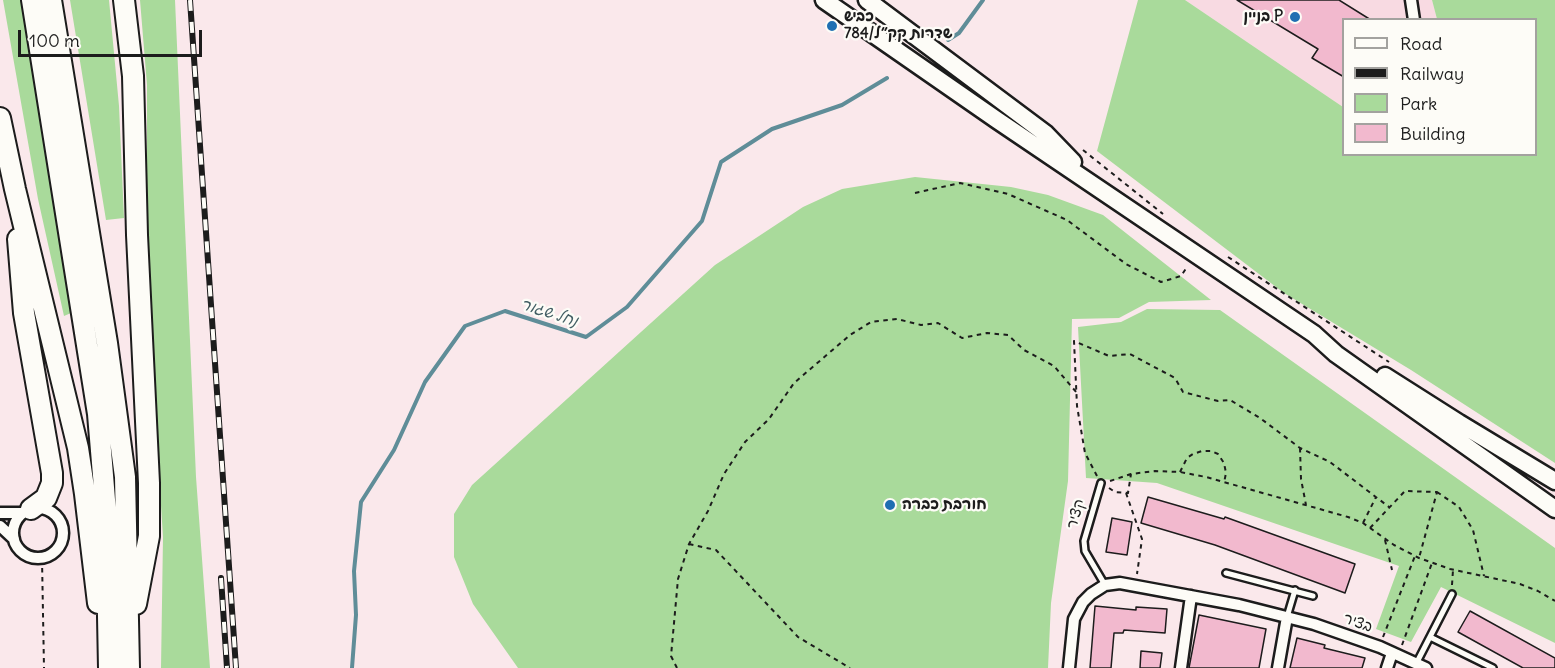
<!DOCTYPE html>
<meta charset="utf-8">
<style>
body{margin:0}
#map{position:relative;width:1555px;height:668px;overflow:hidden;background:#fae8eb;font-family:Delius,sans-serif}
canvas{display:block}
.legend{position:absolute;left:1342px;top:18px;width:195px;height:138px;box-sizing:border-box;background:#fdfcf7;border:2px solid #a3a29f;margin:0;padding:8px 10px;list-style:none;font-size:18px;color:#1c1c1c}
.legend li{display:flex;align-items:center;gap:12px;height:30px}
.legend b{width:30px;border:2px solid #a3a29f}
.scale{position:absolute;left:18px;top:30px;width:184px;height:27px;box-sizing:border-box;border:3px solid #1c1c1c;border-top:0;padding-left:8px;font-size:18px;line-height:21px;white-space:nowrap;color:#1c1c1c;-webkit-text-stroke:4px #fdfcf7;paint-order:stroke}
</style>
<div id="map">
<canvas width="1555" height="668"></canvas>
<ul class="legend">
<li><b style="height:8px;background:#fdfcf7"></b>Road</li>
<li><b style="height:8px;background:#1c1c1c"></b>Railway</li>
<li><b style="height:16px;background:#a9da9b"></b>Park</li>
<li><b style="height:16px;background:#f2b9ce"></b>Building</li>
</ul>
<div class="scale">100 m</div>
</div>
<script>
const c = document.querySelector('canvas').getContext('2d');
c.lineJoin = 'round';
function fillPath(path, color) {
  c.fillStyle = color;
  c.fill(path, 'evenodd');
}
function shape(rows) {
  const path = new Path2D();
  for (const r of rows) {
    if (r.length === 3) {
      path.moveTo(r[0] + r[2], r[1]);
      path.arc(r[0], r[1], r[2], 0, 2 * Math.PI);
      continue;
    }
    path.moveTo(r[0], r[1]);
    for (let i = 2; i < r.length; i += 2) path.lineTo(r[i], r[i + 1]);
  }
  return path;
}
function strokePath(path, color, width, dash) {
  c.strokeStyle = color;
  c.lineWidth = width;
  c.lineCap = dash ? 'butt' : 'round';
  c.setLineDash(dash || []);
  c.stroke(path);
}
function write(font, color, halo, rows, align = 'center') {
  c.font = font + ' Delius,"Playpen Sans Hebrew",sans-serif';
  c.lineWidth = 4.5;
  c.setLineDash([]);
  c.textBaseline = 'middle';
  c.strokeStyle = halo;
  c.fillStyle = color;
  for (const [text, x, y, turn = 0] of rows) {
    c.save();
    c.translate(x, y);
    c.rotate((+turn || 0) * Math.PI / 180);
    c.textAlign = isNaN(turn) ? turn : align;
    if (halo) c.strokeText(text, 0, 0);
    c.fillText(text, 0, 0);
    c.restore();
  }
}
fillPath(shape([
 [1185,0,1432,0,1437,19,1344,20,1343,107]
]), '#f8dae2');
fillPath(shape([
 [3,0,23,0,78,310,64,316,38,199],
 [70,0,109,0,119,106,124,218,106,220],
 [140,0,175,0,196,477,210,668,161,668,163,537,147,285,147,85],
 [1138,0,1185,0,1343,107,1344,154,1536,154,1536,20,1437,19,1432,0,1555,0,1555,463,1411,370,1284,293,1097,151],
 [915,177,1011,187,1048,195,1103,215,1211,300,1149,302,1119,318,1072,319,1068,481,1051,603,1048,668,518,668,473,604,454,557,454,514,472,485,715,265,803,207,842,189],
 [1147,309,1220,310,1555,548,1555,643,1441,587,1411,642,1376,629,1399,566,1157,483,1086,478,1078,327,1121,322]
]), '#a9da9b');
strokePath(shape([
 [948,40,959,33,983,0],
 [352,668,356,615,354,571,361,502,394,450,425,382,465,326,505,311,586,337,627,307,702,221,721,162,772,129,842,105,887,78]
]), '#5f8d98', 4);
const building = shape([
 [1237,0,1339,0,1371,20,1344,20,1344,77,1312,58,1318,49,1237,0],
 [1148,497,1224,519,1225,517,1355,564,1345,593,1215,545,1141,523,1148,497],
 [1112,518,1132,522,1127,555,1106,552,1112,518],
 [1095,606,1136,610,1136,607,1167,609,1165,633,1124,630,1123,633,1114,633,1111,668,1090,668,1095,606],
 [1470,611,1555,658,1555,668,1523,668,1458,632,1470,611],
 [1199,615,1266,629,1259,668,1189,668,1199,615],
 [1297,638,1325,645,1324,648,1365,658,1362,668,1290,668,1297,638],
 [1141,651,1162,653,1160,668,1140,668,1141,651]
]);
fillPath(building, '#f2b9ce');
strokePath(building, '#1c1c1c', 1.5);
const lane = shape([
 [1101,483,1084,541,1085,551,1105,585],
 [1226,573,1313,596],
 [1287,617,1295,590],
 [1430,637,1493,668],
 [1416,664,1452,594]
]);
const street = shape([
 [1411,0,1414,20],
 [38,533,25],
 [0,513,23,513],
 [0,526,14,539],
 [1069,668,1074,619,1083,602,1091,594,1105,585,1120,583,1239,605,1314,624,1380,647,1426,668],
 [1181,668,1191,596],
 [1278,668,1287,617],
 [1387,668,1392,653]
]);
const primary = shape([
 [824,0,997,120,1314,334,1336,354,1555,509],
 [867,0,1046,134,1073,162],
 [1385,376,1459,423,1555,481]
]);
const highway = shape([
 [32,0,98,414,106,512,109,668],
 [51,0,107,343,125,477,129,668],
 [124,0,133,76,137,235,149,483,149,536,136,604],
 [0,118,15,189,78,448,85,494,98,603],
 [18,239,24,313,52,473,52,483,46,498,31,509]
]);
strokePath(lane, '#1c1c1c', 10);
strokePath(street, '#1c1c1c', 15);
strokePath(primary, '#1c1c1c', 21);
strokePath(highway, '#1c1c1c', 24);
strokePath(shape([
 [1083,150,1163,214],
 [915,193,960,183,1008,194,1067,220,1126,264,1161,282,1181,276,1187,267],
 [1228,257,1389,362],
 [1300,448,1301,479,1306,505],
 [1180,472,1187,458,1193,454,1202,451,1211,451,1218,454,1224,463,1226,473,1224,483],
 [1097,476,1085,453,1077,406,1074,341,1109,356,1130,354,1175,378,1183,392,1218,401,1230,400,1260,418,1300,448,1330,462,1389,507],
 [1110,481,1131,474,1155,471,1180,472,1206,477,1348,517,1363,523,1394,545,1419,558,1450,569,1520,584,1538,591,1555,601],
 [1109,488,1115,492,1128,493,1131,474],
 [1437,492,1459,507,1473,530,1484,576],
 [1126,493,1142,539,1137,574],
 [1363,523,1376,497],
 [1370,528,1405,491,1437,492,1419,558],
 [1385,540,1392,570],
 [689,544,716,550,798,637,850,668],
 [42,559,44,668],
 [1452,585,1453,570],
 [1383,637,1415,556],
 [1402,645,1432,563],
 [677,668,671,656,678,579,689,544,708,511,724,474,745,442,769,419,794,383,850,335,871,322,897,319,921,325,938,323,962,338,987,333,1008,335,1024,350,1054,366,1077,393]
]), '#1c1c1c', 2, [4.5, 4.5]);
strokePath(lane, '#fdfcf7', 5);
strokePath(street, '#fdfcf7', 10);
strokePath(primary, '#fdfcf7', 16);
strokePath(highway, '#fdfcf7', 20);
const rail = shape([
 [190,0,236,668],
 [221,578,227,668]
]);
strokePath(rail, '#1c1c1c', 6);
strokePath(rail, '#fdfcf7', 4, [11]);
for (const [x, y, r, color] of [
 [1295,17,6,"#1f6fb2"],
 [832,26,6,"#1f6fb2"],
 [890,505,6,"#1f6fb2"]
]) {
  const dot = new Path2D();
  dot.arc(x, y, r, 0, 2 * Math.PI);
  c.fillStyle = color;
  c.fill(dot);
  strokePath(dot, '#fdfcf7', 2);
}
write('bold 15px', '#1c1c1c', '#fdfcf7', [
 ["כביש",844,17],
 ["784/שדרות קק״ל",844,34],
 ["בניין P",1283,17,"right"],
 ["חורבת כברה",902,505]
], 'left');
write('15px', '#1c1c1c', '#fdfcf7', [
 ["קציר",1076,514,-73],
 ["בציר",1358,623,20]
]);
write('italic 16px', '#435e64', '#fdfcf7', [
 ["נחל שגור",549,313,18]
]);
</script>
